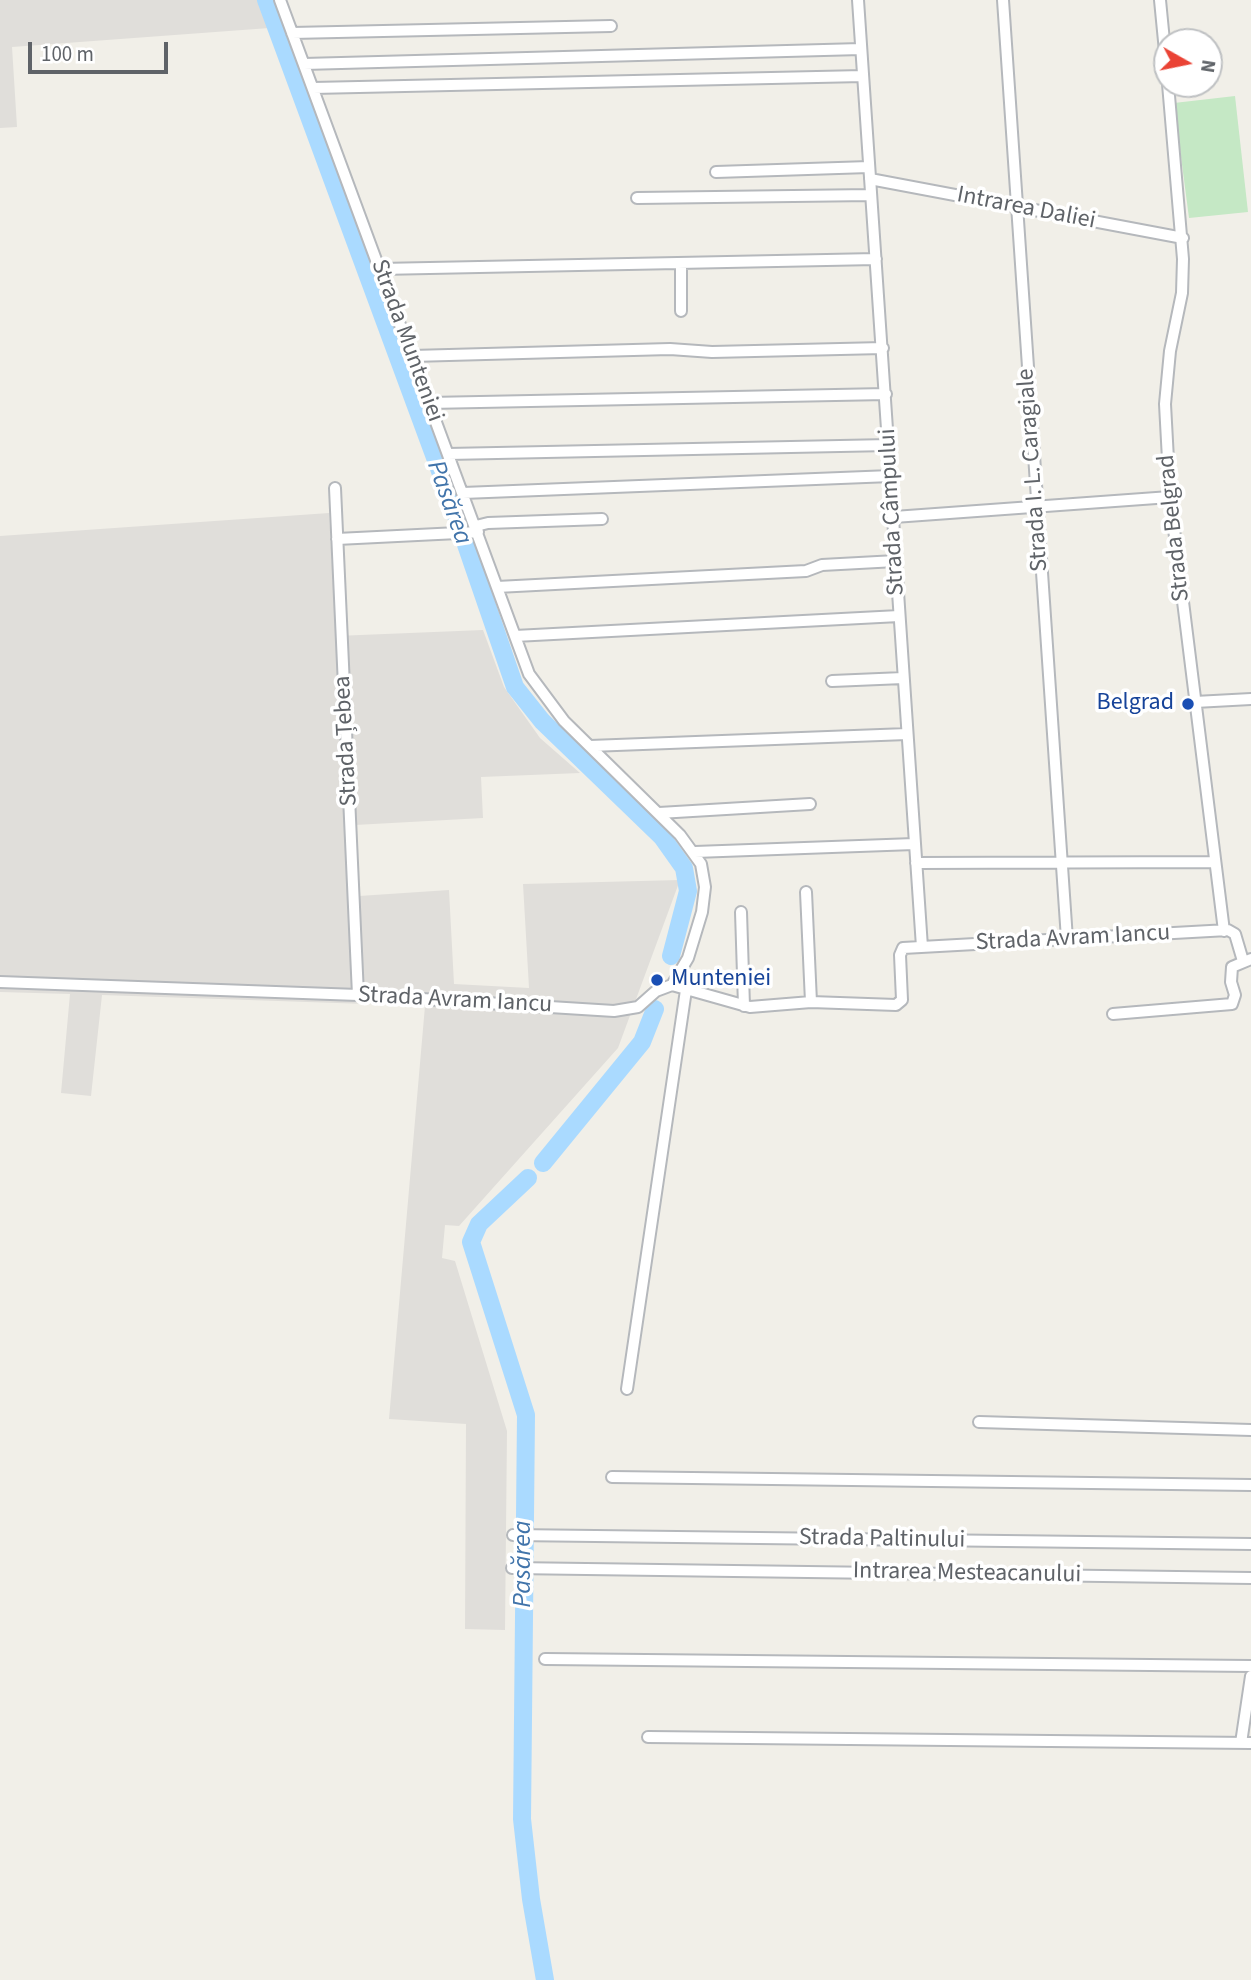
<!DOCTYPE html>
<meta charset="utf-8">
<style>
body{margin:0}
#map{position:relative;width:1251px;height:1980px;overflow:hidden;background:#f1efe8;font-family:"Source Sans 3",sans-serif}
canvas{display:block}
.north{position:absolute;left:1153px;top:28px;width:70px;height:70px;box-sizing:border-box;background:#fff;border:2px solid #bfc1c3;border-radius:50%;rotate:99deg;font-size:19px;font-weight:700;line-height:28px;text-align:center;color:#5f6368}
.north::after{content:'';display:block;margin:auto;width:24px;height:32px;background:#ea4335;clip-path:polygon(50% 0,100% 100%,50% 72%,0 100%)}
.scale{position:absolute;left:28px;top:42px;width:140px;height:32px;box-sizing:border-box;border:4px solid #5f6368;border-top:0;padding-left:9px;font-size:21px;line-height:24px;white-space:nowrap;color:#5f6368;-webkit-text-stroke:5px #fff;paint-order:stroke}
</style>
<div id="map">
<canvas width="1251" height="1980"></canvas>
<div class="north">N</div>
<div class="scale">100 m</div>
</div>
<script>
const c = document.querySelector('canvas').getContext('2d');
c.lineJoin = 'round';
function fillPath(path, color) {
  c.fillStyle = color;
  c.fill(path, 'evenodd');
}
function shape(rows) {
  const path = new Path2D();
  for (const r of rows) {
    path.moveTo(r[0], r[1]);
    for (let i = 2; i < r.length; i += 2) path.lineTo(r[i], r[i + 1]);
  }
  return path;
}
function strokePath(path, color, width, dash) {
  c.strokeStyle = color;
  c.lineWidth = width;
  c.lineCap = dash ? 'butt' : 'round';
  c.setLineDash(dash || []);
  c.stroke(path);
}
function write(font, color, halo, rows, align = 'center') {
  c.font = font + ' "Source Sans 3",sans-serif';
  c.lineWidth = 7;
  c.setLineDash([]);
  c.textBaseline = 'middle';
  c.strokeStyle = halo;
  c.fillStyle = color;
  for (const [text, x, y, turn = 0] of rows) {
    c.save();
    c.translate(x, y);
    c.rotate((+turn || 0) * Math.PI / 180);
    c.textAlign = isNaN(turn) ? turn : align;
    if (halo) c.strokeText(text, 0, 0);
    c.fillText(text, 0, 0);
    c.restore();
  }
}
fillPath(shape([
 [0,0,273,0,283,27,12,47,17,127,0,128],
 [329,513,336,636,483,630,504,687,540,738,580,773,481,777,483,818,355,825,359,896,449,890,454,984,529,988,523,884,680,880,618,1048,459,1226,445,1225,442,1258,455,1261,507,1431,505,1630,465,1629,466,1424,389,1419,425,1006,102,995,91,1096,61,1093,70,994,0,992,0,536]
]), '#e0deda');
fillPath(shape([
 [1235,96,1248,212,1189,218,1174,103]
]), '#c5e8c5');
strokePath(shape([
 [266,0,451,501,515,687,542,721,662,837,684,868,688,891,671,956],
 [543,1163,642,1042,655,1009],
 [528,1178,479,1224,471,1242,526,1415,522,1819,531,1899,545,1980]
]), '#aadaff', 18);
const minor = shape([
 [280,0,529,674,564,721,680,835,701,864,705,887,702,912,688,958,672,985],
 [858,0,922,947],
 [1003,0,1067,939],
 [1160,0,1167,72],
 [292,33,611,26],
 [304,64,861,49],
 [1168,84,1183,259,1182,293,1170,351,1165,404,1170,497,1224,931],
 [313,88,863,76],
 [716,172,869,167],
 [870,179,1183,238],
 [637,198,871,195],
 [380,269,876,259],
 [681,311,681,263],
 [412,356,670,349,712,352,883,348],
 [429,403,886,394],
 [448,454,889,445],
 [335,488,358,995],
 [463,493,891,476],
 [894,517,1170,497],
 [476,526,488,523,602,519],
 [337,539,478,532],
 [497,587,806,571,822,565,896,561],
 [515,636,899,616],
 [832,681,903,678],
 [1195,702,1251,699],
 [590,746,907,734],
 [659,813,810,804],
 [695,852,914,844],
 [916,863,1215,862],
 [806,892,811,1002],
 [741,912,744,1006],
 [0,982,358,995,614,1011,638,1007,656,991,672,985,750,1007,811,1002,896,1005,902,1000,900,955,903,948,1228,930,1235,934,1243,961],
 [1113,1014,1232,1004,1235,995,1231,982,1232,967,1251,959],
 [627,1389,686,990],
 [979,1422,1251,1430],
 [612,1477,1251,1485],
 [513,1535,1251,1544],
 [512,1568,1251,1578],
 [545,1659,1251,1666],
 [648,1737,1251,1743],
 [1241,1743,1251,1676]
]);
strokePath(minor, '#b5b8bc', 14);
strokePath(minor, '#fff', 10);
for (const [x, y, r, color] of [
 [1188,704,7,"#1a4fb4"],
 [657,980,7,"#1a4fb4"]
]) {
  const dot = new Path2D();
  dot.arc(x, y, r, 0, 2 * Math.PI);
  c.fillStyle = color;
  c.fill(dot);
  strokePath(dot, '#fff', 2.5);
}
write('24px', '#5f6368', '#fff', [
 ["Intrarea Daliei",1026,209,11],
 ["Strada Munteniei",406,341,70],
 ["Strada I. L. Caragiale",1034,470,-94],
 ["Strada Câmpului",893,512,-93],
 ["Strada Belgrad",1175,528,-96],
 ["Strada Țebea",347,741,-93],
 ["Strada Avram Iancu",1073,939,-3],
 ["Strada Avram Iancu",455,1001,3],
 ["Strada Paltinului",882,1540,1],
 ["Intrarea Mesteacanului",967,1574,1]
]);
write('24px', '#164399', '#fff', [
 ["Belgrad",1174,704],
 ["Munteniei",671,980,"left"]
], 'right');
write('italic 26px', '#4174aa', '#fff', [
 ["Pasărea",448,503,70],
 ["Pasărea",524,1564,-90]
]);
</script>
